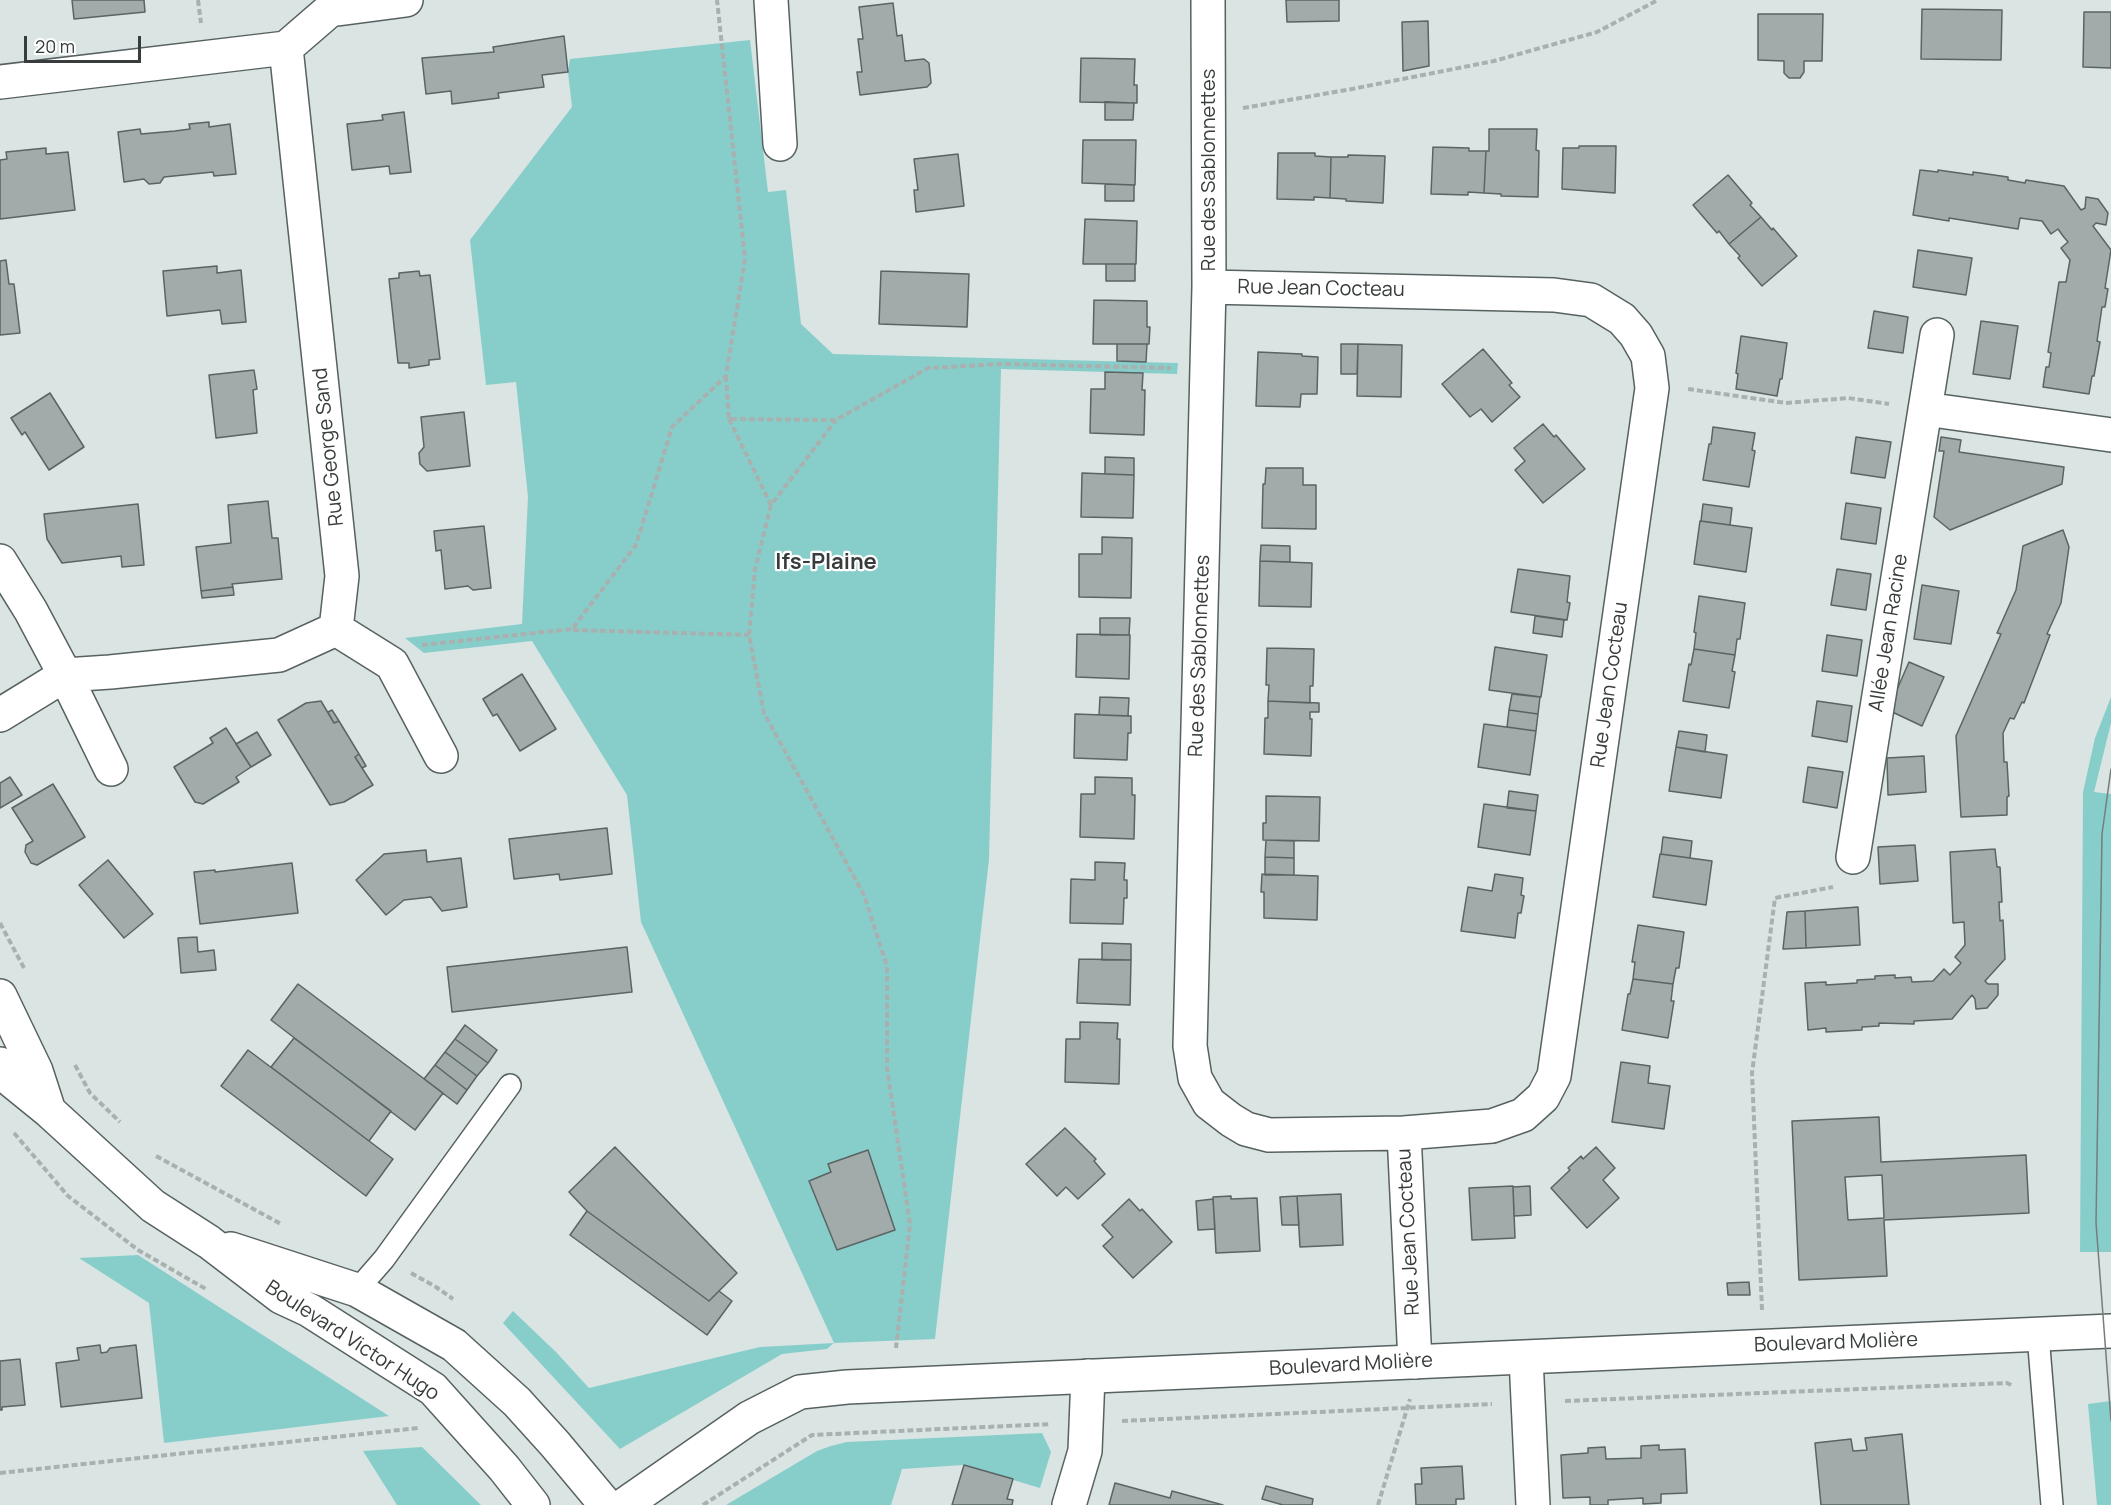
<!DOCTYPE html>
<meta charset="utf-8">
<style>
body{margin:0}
#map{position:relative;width:2111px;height:1505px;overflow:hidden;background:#d9e4e3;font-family:Manrope,sans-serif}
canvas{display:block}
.scale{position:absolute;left:24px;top:36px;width:117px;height:27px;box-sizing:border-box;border:3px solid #383c3c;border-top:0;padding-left:8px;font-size:18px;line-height:21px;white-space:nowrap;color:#383c3c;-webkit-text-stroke:4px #fff;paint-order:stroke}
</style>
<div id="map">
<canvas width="2111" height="1505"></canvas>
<div class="scale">20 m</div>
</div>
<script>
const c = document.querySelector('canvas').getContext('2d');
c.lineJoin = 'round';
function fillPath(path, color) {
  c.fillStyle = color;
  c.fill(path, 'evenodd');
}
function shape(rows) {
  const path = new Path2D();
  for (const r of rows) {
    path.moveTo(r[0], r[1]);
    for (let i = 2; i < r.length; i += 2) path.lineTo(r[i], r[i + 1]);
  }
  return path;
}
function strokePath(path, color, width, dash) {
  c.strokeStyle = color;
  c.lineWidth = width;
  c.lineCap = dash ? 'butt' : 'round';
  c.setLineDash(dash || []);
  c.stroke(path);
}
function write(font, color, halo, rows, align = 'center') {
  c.font = font + ' Manrope,sans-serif';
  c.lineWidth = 4.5;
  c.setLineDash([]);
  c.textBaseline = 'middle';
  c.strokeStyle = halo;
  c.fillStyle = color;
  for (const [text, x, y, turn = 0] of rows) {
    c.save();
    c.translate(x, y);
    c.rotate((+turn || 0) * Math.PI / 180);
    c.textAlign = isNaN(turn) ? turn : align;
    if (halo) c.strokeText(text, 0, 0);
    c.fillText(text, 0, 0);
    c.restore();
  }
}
fillPath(shape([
 [750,40,768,192,786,190,801,324,833,354,1178,363,1177,374,1001,369,989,859,935,1339,834,1343,827,1349,782,1354,620,1449,503,1323,513,1311,556,1352,589,1388,760,1347,834,1343,641,922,627,795,532,641,424,653,405,638,522,624,528,497,516,382,486,385,470,240,572,107,568,72,570,59],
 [2111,697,2111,723,2094,792,2111,794,2111,1252,2080,1252,2083,792,2095,738],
 [138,1255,389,1416,164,1443,149,1303,79,1258],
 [2111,1401,2111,1505,2097,1505,2088,1404],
 [1042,1433,1051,1452,1040,1488,963,1465,902,1469,891,1505,726,1505,817,1451,831,1446,847,1442],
 [422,1447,481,1505,397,1505,363,1451]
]), '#87cecb');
const building = shape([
 [72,0,144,0,145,12,74,19,72,0],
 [1286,0,1339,0,1339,21,1287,22,1286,0],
 [893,3,897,36,902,35,905,61,924,59,929,63,931,83,927,87,860,95,857,72,862,72,858,39,863,39,859,7,893,3],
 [1922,9,2002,10,2001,60,1921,59,1922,9],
 [2084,12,2111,12,2111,68,2083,67,2084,12],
 [1758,14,1823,14,1822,61,1804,61,1804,72,1800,78,1789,78,1784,73,1784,61,1758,60,1758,14],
 [1428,21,1429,66,1403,71,1402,22,1428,21],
 [564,36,568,72,542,75,544,87,498,93,499,98,452,104,451,91,426,94,422,58,494,52,493,47,564,36],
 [1081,58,1135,59,1134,85,1137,85,1137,103,1080,102,1081,58],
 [1105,102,1134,103,1133,120,1105,120,1105,102],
 [404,112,411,172,390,174,389,166,352,170,347,124,383,120,382,115,404,112],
 [209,122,209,127,230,124,236,174,214,176,213,172,164,177,160,183,149,184,144,179,124,182,118,132,140,129,141,134,175,131,190,129,189,124,209,122],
 [1489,129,1537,129,1536,150,1539,151,1538,197,1501,196,1501,194,1484,193,1486,151,1489,151,1489,129],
 [1083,140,1136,140,1135,185,1082,183,1083,140],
 [1579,146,1616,146,1615,193,1562,189,1563,148,1579,148,1579,146],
 [1433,147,1469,148,1469,151,1486,151,1484,193,1468,192,1468,195,1431,194,1433,147],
 [46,148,46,154,68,152,75,210,0,219,0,160,7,159,6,152,46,148],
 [1278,153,1315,153,1315,156,1331,157,1330,198,1314,197,1314,200,1277,199,1278,153],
 [958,154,964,206,916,212,914,190,918,190,914,159,958,154],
 [1348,155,1385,156,1383,203,1346,201,1346,199,1330,198,1331,157,1348,157,1348,155],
 [1920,170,1938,172,1938,170,1973,175,1973,172,2008,177,2008,180,2025,183,2026,180,2064,186,2081,210,2085,208,2086,197,2098,199,2108,213,2106,225,2096,223,2093,226,2111,250,2105,288,2108,289,2105,307,2102,307,2097,341,2100,342,2094,376,2092,376,2089,394,2043,387,2046,367,2049,367,2051,353,2048,352,2059,282,2066,282,2070,260,2061,248,2068,242,2063,236,2058,229,2051,234,2042,221,2020,218,2018,229,1949,218,1949,221,1913,215,1920,170],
 [1728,175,1752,203,1750,205,1761,217,1729,244,1719,231,1717,233,1693,205,1728,175],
 [1105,184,1134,185,1134,201,1105,201,1105,184],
 [1761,217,1772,230,1773,228,1797,256,1762,286,1738,258,1740,256,1729,244,1761,217],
 [1085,219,1137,221,1136,264,1083,264,1085,219],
 [1918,250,1972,258,1966,295,1913,287,1918,250],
 [6,260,9,284,14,284,20,333,0,335,0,261,6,260],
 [1106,264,1135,264,1135,281,1106,281,1106,264],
 [217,266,217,273,241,270,246,322,222,324,220,310,167,316,163,271,217,266],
 [419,271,420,276,430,275,440,359,429,360,429,365,409,368,409,363,398,363,389,279,399,278,399,273,419,271],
 [881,271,969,274,967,327,879,324,881,271],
 [1094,300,1147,301,1147,327,1150,327,1149,344,1093,344,1094,300],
 [1874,311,1908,317,1903,353,1868,348,1874,311],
 [1981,321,2018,326,2010,379,1973,374,1981,321],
 [1741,336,1787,343,1782,379,1780,379,1777,396,1736,389,1738,374,1736,373,1741,336],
 [1117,344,1147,344,1146,362,1117,361,1117,344],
 [1341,344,1358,344,1357,374,1341,374,1341,344],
 [1358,344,1402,345,1401,397,1357,396,1358,344],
 [1483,349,1512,383,1509,385,1520,397,1492,422,1481,409,1470,417,1442,384,1483,349],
 [1258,352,1302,354,1302,356,1318,357,1317,394,1301,394,1300,407,1256,406,1258,352],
 [254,370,257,389,253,390,257,433,216,438,209,375,254,370],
 [1105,372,1143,373,1142,390,1145,390,1144,435,1090,433,1091,389,1105,389,1105,372],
 [50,393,84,447,49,470,25,432,22,435,11,418,50,393],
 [464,412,470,466,427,471,420,464,419,453,424,447,421,417,464,412],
 [1543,424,1554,437,1556,435,1585,469,1543,503,1515,470,1525,461,1514,448,1543,424],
 [1713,427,1755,433,1752,450,1755,451,1749,487,1703,480,1709,444,1711,444,1713,427],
 [1856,437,1891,442,1885,478,1851,473,1856,437],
 [1941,437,1961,440,1959,452,2064,467,2062,484,1950,530,1934,517,1944,451,1939,451,1941,437],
 [1105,457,1134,458,1134,475,1105,474,1105,457],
 [1266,468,1303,468,1303,485,1316,485,1316,529,1262,528,1263,484,1265,484,1266,468],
 [1082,473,1134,475,1133,518,1081,517,1082,473],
 [268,501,272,538,278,538,282,579,232,584,233,587,201,591,196,547,231,543,228,505,268,501],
 [1846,503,1881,508,1876,544,1841,539,1846,503],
 [138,504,144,565,122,567,121,556,62,563,47,539,44,514,138,504],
 [1703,504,1732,508,1730,525,1701,521,1703,504],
 [1700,521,1752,528,1746,572,1694,564,1700,521],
 [484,526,491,588,473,590,468,586,445,589,441,550,436,551,434,531,484,526],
 [2063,530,2069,547,2061,603,2047,634,2050,635,2024,703,2022,702,2014,719,2010,718,2003,733,2004,762,2007,762,2009,796,2007,797,2007,815,1961,817,1956,736,2001,634,1997,633,2016,590,2023,546,2063,530],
 [1102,537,1132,538,1131,598,1079,597,1079,554,1102,554,1102,537],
 [1261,545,1290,546,1290,562,1260,561,1261,545],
 [1260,561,1312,563,1311,607,1259,606,1260,561],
 [1518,569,1570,576,1567,602,1570,603,1567,620,1511,612,1518,569],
 [1837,569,1871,574,1866,610,1831,605,1837,569],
 [1922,585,1959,591,1951,644,1914,639,1922,585],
 [233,587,234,595,202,598,201,591,233,587],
 [1699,596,1745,603,1740,639,1737,639,1735,655,1694,649,1696,633,1694,632,1699,596],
 [1535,616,1564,620,1562,637,1533,633,1535,616],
 [1100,618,1130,618,1129,635,1100,635,1100,618],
 [1077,634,1130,635,1129,679,1076,677,1077,634],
 [1827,635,1862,640,1857,676,1822,671,1827,635],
 [1495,647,1547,655,1541,697,1489,690,1495,647],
 [1267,648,1314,649,1313,686,1310,686,1310,703,1268,701,1269,685,1266,685,1267,648],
 [1694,649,1735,655,1732,671,1735,672,1729,708,1683,701,1689,664,1691,665,1694,649],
 [1909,662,1944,677,1922,726,1888,710,1909,662],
 [522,674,556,729,520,751,497,714,493,716,483,699,522,674],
 [1512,694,1540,697,1538,714,1509,710,1512,694],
 [1100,697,1129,698,1128,716,1099,715,1100,697],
 [321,701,334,723,339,721,359,754,355,757,373,785,344,802,330,805,278,720,306,703,321,701],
 [1268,701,1319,703,1319,712,1310,712,1310,719,1312,719,1311,756,1264,754,1265,718,1268,718,1268,701],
 [1817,701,1852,706,1847,742,1812,736,1817,701],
 [332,710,339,721,334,723,328,712,332,710],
 [1509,710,1538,714,1536,731,1507,727,1509,710],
 [1075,714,1131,716,1131,733,1128,733,1127,760,1074,758,1075,714],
 [1484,724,1536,731,1530,775,1478,767,1484,724],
 [226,728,251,767,236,777,239,782,203,804,195,802,174,767,213,743,210,738,226,728],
 [1679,731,1707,735,1705,752,1676,747,1679,731],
 [257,732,271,755,251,767,236,744,257,732],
 [1676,747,1727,755,1721,798,1669,791,1676,747],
 [359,754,366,766,362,768,355,757,359,754],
 [1924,756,1926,792,1888,795,1887,758,1924,756],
 [1808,767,1843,772,1837,808,1803,802,1808,767],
 [10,777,22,795,0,808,0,783,10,777],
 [1095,777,1132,778,1132,795,1135,795,1134,839,1080,837,1081,794,1095,794,1095,777],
 [53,784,85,837,37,865,31,863,25,852,26,845,33,841,12,808,53,784],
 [1509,791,1538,795,1536,811,1507,808,1509,791],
 [1266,796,1320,797,1319,841,1263,840,1263,823,1266,823,1266,796],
 [1484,804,1536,811,1530,855,1478,847,1484,804],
 [607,828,612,874,560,880,559,874,514,879,509,839,607,828],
 [1663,837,1692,841,1690,858,1661,854,1663,837],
 [1266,840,1294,841,1294,858,1265,857,1266,840],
 [1915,845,1918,881,1880,884,1878,847,1915,845],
 [1995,849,1997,867,2000,867,2002,902,1999,902,2000,921,2003,920,2005,959,1985,981,1988,984,1998,984,1998,995,1987,1008,1976,1009,1975,999,1972,995,1952,1019,1914,1021,1914,1024,1879,1023,1879,1026,1862,1027,1862,1030,1826,1032,1826,1028,1808,1030,1805,983,1826,982,1826,985,1857,983,1857,980,1875,979,1875,976,1895,975,1895,978,1911,977,1912,982,1933,981,1944,969,1950,975,1961,963,1955,957,1965,945,1964,922,1953,923,1950,852,1995,849],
 [426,850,427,862,461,858,467,907,442,911,431,897,404,900,386,915,356,880,384,854,426,850],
 [1660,854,1712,861,1706,905,1653,897,1660,854],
 [1265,857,1294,858,1294,875,1265,875,1265,857],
 [108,860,153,914,124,938,79,885,108,860],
 [1095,862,1125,863,1124,880,1127,880,1127,898,1124,898,1123,924,1070,923,1071,879,1095,880,1095,862],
 [292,863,298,913,200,924,194,872,215,870,215,872,292,863],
 [1262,874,1318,876,1317,920,1264,918,1264,892,1261,892,1262,874],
 [1495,874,1523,878,1521,895,1524,896,1521,913,1518,913,1515,938,1461,931,1468,887,1492,891,1495,874],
 [1858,907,1860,945,1806,948,1805,911,1858,907],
 [1805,911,1806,948,1783,949,1787,912,1805,911],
 [1638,925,1684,932,1679,968,1676,968,1673,984,1633,979,1635,962,1632,962,1638,925],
 [197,937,198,952,214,950,216,970,181,973,178,938,197,937],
 [1102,943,1131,944,1131,960,1102,960,1102,943],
 [627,947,632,992,452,1012,447,967,627,947],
 [1079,959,1131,960,1130,1005,1077,1003,1079,959],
 [1633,979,1673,984,1671,1001,1674,1001,1668,1038,1622,1030,1628,994,1630,994,1633,979],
 [298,984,443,1093,415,1130,271,1020,298,984],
 [1080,1022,1118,1023,1117,1039,1120,1039,1119,1084,1065,1082,1066,1039,1080,1039,1080,1022],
 [465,1025,497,1050,488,1063,455,1039,465,1025],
 [294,1038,391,1111,369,1141,271,1067,294,1038],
 [455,1039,488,1063,477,1076,445,1052,455,1039],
 [248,1050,393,1159,366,1196,221,1086,248,1050],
 [445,1052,477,1076,467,1090,435,1065,445,1052],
 [1621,1062,1650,1066,1648,1083,1670,1086,1664,1129,1612,1122,1621,1062],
 [435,1065,467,1090,457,1104,424,1079,435,1065],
 [1879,1117,1881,1162,2026,1155,2029,1213,1884,1220,1887,1276,1799,1280,1792,1121,1879,1117],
 [1882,1175,1884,1218,1848,1220,1845,1177,1882,1175],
 [1065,1128,1096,1159,1094,1161,1105,1174,1078,1199,1066,1187,1057,1196,1026,1164,1065,1128],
 [615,1147,737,1273,709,1301,587,1211,569,1192,615,1147],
 [1596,1147,1615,1168,1603,1180,1619,1198,1587,1228,1551,1188,1570,1170,1568,1168,1581,1156,1583,1159,1596,1147],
 [868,1150,895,1230,837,1250,809,1181,831,1172,828,1164,868,1150],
 [1513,1186,1515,1238,1472,1240,1469,1188,1513,1186],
 [1530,1186,1531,1215,1514,1216,1513,1187,1530,1186],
 [1341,1194,1343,1245,1300,1247,1297,1196,1341,1194],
 [1231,1196,1231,1199,1257,1198,1260,1251,1216,1253,1213,1197,1231,1196],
 [1297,1196,1299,1225,1282,1225,1280,1197,1297,1196],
 [1129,1199,1140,1211,1142,1209,1172,1242,1133,1278,1103,1246,1113,1237,1102,1225,1129,1199],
 [1213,1199,1215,1229,1198,1230,1196,1201,1213,1199],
 [587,1211,709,1301,719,1291,732,1301,707,1335,570,1235,587,1211],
 [1749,1282,1750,1295,1728,1295,1727,1283,1749,1282],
 [100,1345,101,1353,107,1352,110,1348,136,1345,142,1398,61,1407,56,1363,79,1360,77,1348,100,1345],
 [20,1359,25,1405,2,1407,2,1410,0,1410,0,1361,20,1359],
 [1902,1434,1909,1505,1821,1505,1815,1443,1851,1439,1853,1451,1867,1450,1865,1438,1902,1434],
 [1659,1445,1659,1450,1685,1449,1687,1493,1661,1494,1661,1503,1643,1504,1643,1498,1608,1500,1608,1505,1590,1505,1590,1497,1563,1498,1561,1455,1588,1453,1588,1448,1605,1447,1606,1459,1641,1458,1641,1446,1659,1445],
 [964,1465,1013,1479,1007,1499,1013,1500,1012,1505,952,1505,964,1465],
 [1462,1466,1464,1499,1456,1499,1456,1505,1416,1505,1415,1484,1422,1484,1421,1468,1462,1466],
 [1115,1483,1170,1498,1172,1491,1223,1505,1109,1505,1115,1483],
 [1266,1486,1313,1499,1312,1505,1283,1505,1262,1499,1266,1486]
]);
fillPath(building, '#a0abaa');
strokePath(building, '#5a6463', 1.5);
const lane = shape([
 [357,1290,384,1259,510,1085],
 [2038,1335,2052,1505]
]);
const street = shape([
 [771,0,780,144],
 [1208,0,1209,287,1190,1046,1195,1078,1209,1103,1231,1120,1246,1129,1269,1135,1404,1133],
 [0,82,286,48],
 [1209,287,1554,295,1591,300,1622,319,1636,335,1648,356,1652,388,1554,1076,1543,1097,1523,1115,1492,1126,1404,1133,1415,1362],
 [1925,409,2111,435],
 [0,561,31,611,65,675,111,769],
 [336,629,392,664,441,756],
 [0,715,65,675,110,672,279,655,336,629,342,576,286,48,330,10,406,0],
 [1853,857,1937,335],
 [1526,1358,1533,1505],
 [1069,1505,1085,1451,1088,1376]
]);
const secondary = shape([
 [0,996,36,1071,49,1111],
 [0,1064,12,1081,49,1111,153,1206,209,1242,281,1297,309,1310,433,1389,504,1468,533,1505],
 [231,1249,357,1290,454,1345,517,1402,555,1444,606,1505],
 [624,1505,749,1418,800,1392,847,1387,2111,1331]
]);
strokePath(lane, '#586161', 24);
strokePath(street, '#586161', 36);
strokePath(secondary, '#586161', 36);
strokePath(shape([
 [198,0,201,23],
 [1243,108,1352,89,1494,61,1597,32,1658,0],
 [726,376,729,419,836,420,928,368,1001,364,1171,368],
 [1688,389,1786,403,1848,398,1889,404],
 [729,419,771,505,836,420],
 [771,505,755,569,749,635,764,713,864,895,887,966,887,1068,910,1224,896,1348],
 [573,630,749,635],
 [422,645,572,629,636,545,672,427,726,376,745,258,717,0],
 [0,923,24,968],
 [75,1065,90,1093,120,1122],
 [14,1133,68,1196,138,1250,206,1289],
 [156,1156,281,1224],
 [411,1273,436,1287,453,1299],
 [1762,1310,1752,1073,1775,898,1833,887],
 [1565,1401,2007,1383,2013,1386],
 [1122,1421,1492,1404],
 [0,1473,418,1428],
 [703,1505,812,1435,1051,1424],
 [1378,1505,1410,1399]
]), '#a8b1b0', 4, [6, 3]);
strokePath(lane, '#fff', 21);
strokePath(street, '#fff', 33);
strokePath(secondary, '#fff', 33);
strokePath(shape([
 [2111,769,2102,834,2096,1223,2111,1421]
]), '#767d7c', 1.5);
write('20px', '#383c3c', '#fff', [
 ["Rue des Sablonnettes",1209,170,-90],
 ["Rue Jean Cocteau",1321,289,1],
 ["Rue George Sand",329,447,-96],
 ["Allée Jean Racine",1889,633,-81],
 ["Rue des Sablonnettes",1200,656,-88],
 ["Rue Jean Cocteau",1610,685,-82],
 ["Rue Jean Cocteau",1409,1232,-93],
 ["Boulevard Victor Hugo",352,1341,33],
 ["Boulevard Molière",1836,1343,-2],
 ["Boulevard Molière",1351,1365,-3]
]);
write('bold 22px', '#383c3c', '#fff', [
 ["Ifs-Plaine",826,563]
]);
</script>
